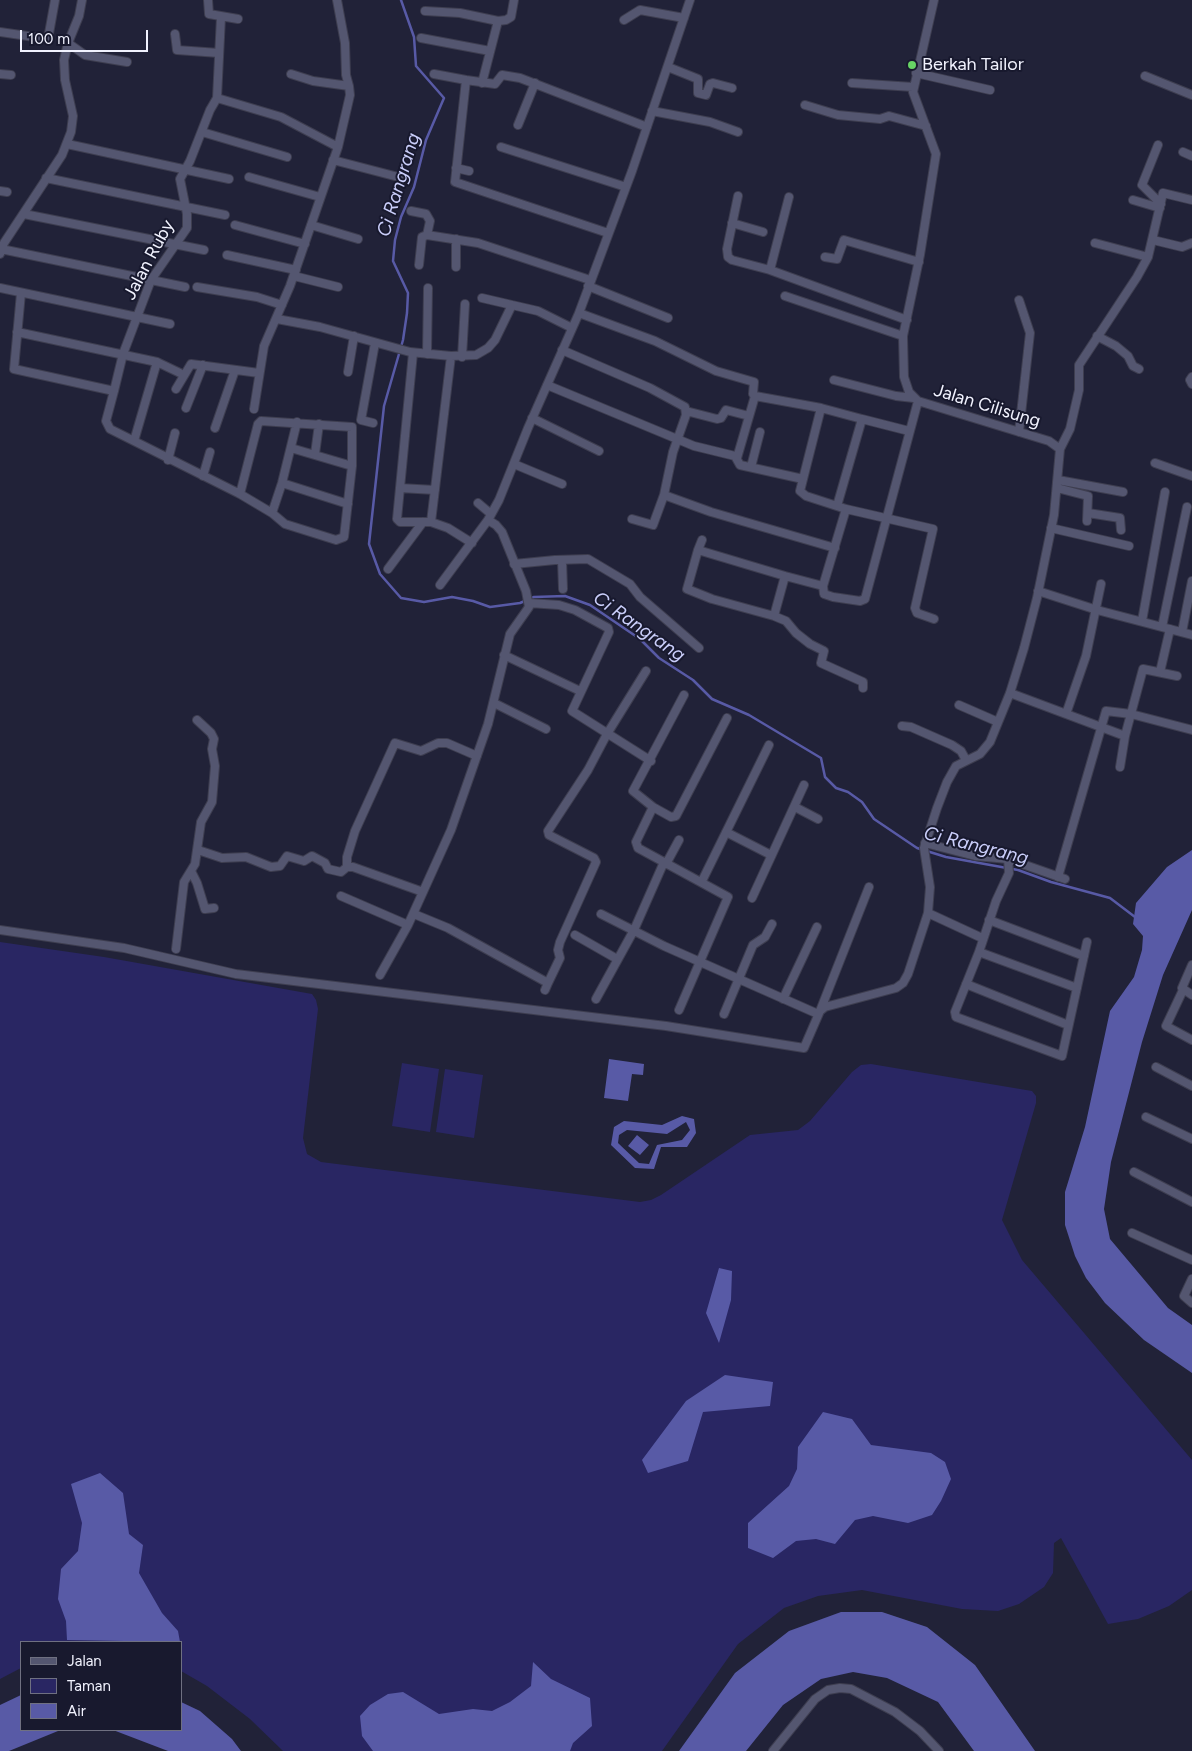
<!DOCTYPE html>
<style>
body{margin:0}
#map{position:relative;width:1192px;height:1751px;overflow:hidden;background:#212238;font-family:Figtree,sans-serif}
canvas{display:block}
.legend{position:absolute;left:20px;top:1641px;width:162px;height:90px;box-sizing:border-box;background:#18192e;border:1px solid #6f7081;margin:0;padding:6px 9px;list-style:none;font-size:15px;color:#f1f2fe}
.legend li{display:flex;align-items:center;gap:10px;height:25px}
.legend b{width:25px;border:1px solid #6f7081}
.scale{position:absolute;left:20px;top:30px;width:128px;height:22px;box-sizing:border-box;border:2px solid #f1f2fe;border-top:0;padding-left:6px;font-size:15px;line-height:18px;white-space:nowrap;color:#f1f2fe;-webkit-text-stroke:4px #18192e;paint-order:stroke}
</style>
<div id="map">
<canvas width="1192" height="1751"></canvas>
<ul class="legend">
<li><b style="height:6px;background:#545670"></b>Jalan</li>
<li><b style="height:14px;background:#292663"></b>Taman</li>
<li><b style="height:14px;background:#585aa6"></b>Air</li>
</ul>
<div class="scale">100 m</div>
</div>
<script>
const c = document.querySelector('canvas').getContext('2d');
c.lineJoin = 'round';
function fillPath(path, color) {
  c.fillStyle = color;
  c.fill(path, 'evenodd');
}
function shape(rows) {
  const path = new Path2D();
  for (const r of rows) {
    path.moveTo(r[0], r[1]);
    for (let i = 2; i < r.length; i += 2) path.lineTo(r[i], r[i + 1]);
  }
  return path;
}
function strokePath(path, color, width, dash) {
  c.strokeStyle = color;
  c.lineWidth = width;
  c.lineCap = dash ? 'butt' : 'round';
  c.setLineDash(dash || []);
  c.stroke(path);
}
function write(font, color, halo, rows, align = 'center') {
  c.font = font + ' Figtree,sans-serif';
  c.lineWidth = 4;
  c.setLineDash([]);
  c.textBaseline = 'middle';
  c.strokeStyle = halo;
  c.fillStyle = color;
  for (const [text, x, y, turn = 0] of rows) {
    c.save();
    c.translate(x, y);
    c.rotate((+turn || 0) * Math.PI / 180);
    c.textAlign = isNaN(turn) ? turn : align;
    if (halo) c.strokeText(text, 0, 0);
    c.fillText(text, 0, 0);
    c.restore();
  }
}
fillPath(shape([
 [0,942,104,957,312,994,316,1000,318,1009,303,1138,307,1154,321,1162,640,1202,651,1200,661,1195,750,1135,798,1130,810,1121,852,1072,861,1065,871,1064,1032,1091,1036,1096,1036,1103,1002,1220,1022,1260,1192,1460,1192,1590,1169,1606,1138,1619,1108,1624,1061,1538,1054,1543,1053,1573,1044,1587,1019,1604,998,1611,962,1609,862,1590,818,1596,784,1608,738,1644,662,1751,283,1751,250,1719,207,1686,181,1671,181,1642,21,1642,21,1668,0,1679],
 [402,1063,439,1069,430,1132,392,1126],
 [445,1069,483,1075,474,1138,436,1132]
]), '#292663');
fillPath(shape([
 [1192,850,1192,910,1163,975,1142,1042,1111,1162,1104,1209,1110,1239,1168,1308,1192,1325,1192,1373,1144,1340,1105,1303,1086,1278,1075,1256,1065,1225,1065,1192,1085,1127,1110,1011,1134,977,1142,950,1143,936,1133,924,1136,903,1167,867],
 [609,1059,644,1064,643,1075,632,1074,628,1101,604,1098],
 [682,1116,694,1119,696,1133,687,1147,661,1147,654,1169,635,1168,611,1145,614,1127,624,1121,662,1125],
 [686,1122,690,1130,682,1140,657,1145,649,1164,639,1163,618,1143,619,1135,627,1130,667,1134],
 [637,1135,649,1145,640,1155,628,1146],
 [719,1268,732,1271,731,1300,719,1343,706,1313],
 [725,1375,773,1382,770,1406,703,1412,688,1461,648,1473,642,1460,686,1401],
 [823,1412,852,1419,871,1445,931,1453,945,1462,951,1479,941,1501,932,1515,908,1523,873,1516,855,1520,835,1544,816,1539,796,1541,773,1558,748,1548,748,1523,789,1486,797,1469,798,1447],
 [100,1473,123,1493,129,1534,143,1545,139,1573,162,1613,178,1631,180,1642,67,1640,66,1621,58,1599,61,1569,78,1551,82,1523,71,1484],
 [841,1612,882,1612,927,1627,975,1665,1035,1751,974,1751,938,1702,887,1678,853,1672,821,1679,783,1705,746,1751,679,1751,735,1673,789,1631],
 [533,1662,551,1679,590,1698,592,1726,573,1743,570,1751,373,1751,362,1736,360,1716,370,1705,388,1694,403,1692,439,1714,473,1709,492,1711,510,1702,531,1686],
 [21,1695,21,1730,83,1730,58,1731,9,1751,0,1751,0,1705],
 [181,1702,200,1711,232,1739,241,1751,168,1751,113,1730,181,1730]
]), '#585aa6');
strokePath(shape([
 [401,0,414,37,416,66,444,98,426,140,414,187,401,217,395,240,393,261,408,293,407,313,403,340,384,406,369,544,380,574,401,598,424,602,452,597,473,601,490,607,520,603,534,597,565,596,590,605,640,639,659,658,693,680,712,699,749,715,821,758,825,777,836,788,848,792,862,802,874,819,917,848,946,857,1018,870,1051,882,1110,898,1135,917]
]), '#585aa6', 2.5);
const street = shape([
 [208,0,209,14,238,19],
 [337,0,345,43,346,75,349,86],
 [425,11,460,13,498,21,482,83],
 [624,20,640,10,684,18],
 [498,21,506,20,511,17,514,0],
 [0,32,48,39,55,0],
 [175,34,177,50,219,53],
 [421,38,490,51],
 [68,43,85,55,127,62],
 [668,67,698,79,698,93,706,95,710,84,713,83,732,88],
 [916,73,990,90],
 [0,74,11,75],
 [434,74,466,80],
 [1145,76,1192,95],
 [852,83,913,87],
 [217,98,281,117,338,147],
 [805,105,838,115,880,119,889,116,926,126],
 [652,111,710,122,738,132],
 [518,125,535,83],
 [202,132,287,157],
 [67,144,229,179],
 [1158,145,1142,185,1161,204],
 [501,147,626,187],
 [1183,152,1192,156],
 [333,160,406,179],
 [456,168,469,171],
 [249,177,320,197],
 [46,178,225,215],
 [0,191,7,192],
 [738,196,727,249,728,257,732,260,770,270,907,320],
 [1133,200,1160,208],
 [411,211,426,214,430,221,427,235,422,237,419,265],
 [24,214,204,250],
 [732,223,763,232],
 [235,225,305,244],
 [311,225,358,239],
 [608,233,455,182,466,80,495,84,502,75,520,78,647,127],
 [427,235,478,243,590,280],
 [1153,240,1182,247,1192,243],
 [1095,243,1148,257],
 [1,249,185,287],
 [0,254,4,243,62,155,71,132,73,116,65,80,64,60,68,43,79,16,82,0],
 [227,255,296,270],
 [825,257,837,259,844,240,919,262],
 [456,267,456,239],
 [770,270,789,197],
 [294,276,338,287],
 [588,286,668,318],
 [197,287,257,297,282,305],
 [0,288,170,324],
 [21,293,14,369,114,391,106,421,110,429,240,494,272,513,285,524,336,540,344,537,352,466,352,427,261,421,258,424,240,494],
 [785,296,903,336],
 [482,298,512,305],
 [1019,300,1030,333,1019,432],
 [579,313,655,341,716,371,754,382,753,394,755,396,821,408],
 [277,319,320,327,410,352,451,356,476,355,488,348,495,340,512,305,538,311,572,328],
 [17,332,157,362,134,441],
 [1097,336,1116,346,1128,356,1133,366,1139,369],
 [562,350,650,388,685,407,686,415,673,452,664,495,711,512,835,548],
 [413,353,397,519,400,522,431,522,448,528,472,543],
 [427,354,428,288],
 [462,357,465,304],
 [157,362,180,373],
 [348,372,354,336],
 [1192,377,1190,380,1192,384],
 [834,380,896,396,914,398],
 [547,385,694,446,735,456,740,465,803,479],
 [176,389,191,364,259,373],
 [114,391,123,354,151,280,187,228,187,214,180,179,190,161,210,110,217,98,221,17],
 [186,408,203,365],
 [254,409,264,346,290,286,338,147,350,95,349,86,313,81,291,74],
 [686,411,717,419,721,418,726,410,749,416],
 [532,418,599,451],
 [862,419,909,431],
 [373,423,361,420,375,343],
 [215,428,235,370],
 [291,448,352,466],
 [1060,449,1070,429,1079,390,1079,365,1137,277,1148,257,1163,193,1192,200],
 [315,454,319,424],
 [737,458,755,396],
 [168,460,175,433],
 [1155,463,1192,476],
 [514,464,562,484],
 [751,467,760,432],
 [203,476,210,452],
 [1058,480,1123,492],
 [282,483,348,504],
 [400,488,435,490],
 [1057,488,1088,496,1087,521],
 [478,503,491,514],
 [846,509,933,529,915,608,917,613,934,619],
 [272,513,282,483,297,422],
 [1088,513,1120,518,1121,530],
 [632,519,653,525,664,495],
 [431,522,451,356],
 [1051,528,1129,546],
 [698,550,702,540],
 [562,560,563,589],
 [514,564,555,560,588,559,630,584,640,597,699,648],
 [388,569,423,522],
 [785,576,698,550,687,589,712,599,774,616,785,576,823,586,846,509,806,496,800,491,821,408,862,419,837,506],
 [440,585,488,520],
 [823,586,824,594,833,597,860,601,865,599,918,401],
 [1038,591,1097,610,1192,635],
 [529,603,559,605,575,610,608,628,609,632,572,711,651,761],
 [774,616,786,621,796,633,810,644,824,651,821,663,863,682,863,688],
 [1142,621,1165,492],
 [1162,627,1187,507],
 [1182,632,1192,581],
 [504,655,580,691],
 [1160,672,1170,629],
 [1010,693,1125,736],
 [494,703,546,729],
 [959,705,998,722],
 [1066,714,1086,656,1101,584],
 [902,726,911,727,952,745,961,751,966,760],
 [1120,767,1125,736,1143,669,1177,676],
 [653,807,671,817,676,816,727,718],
 [795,807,818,819],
 [726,832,771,855],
 [925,843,975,856,1008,859,1065,879],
 [198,850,222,858,246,857,271,867,280,866,287,856,304,861,312,856,325,863,328,869,341,872,347,867,353,867,423,892],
 [1008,859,1009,873,996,901,979,952,955,1012,956,1017,1062,1056,1087,942],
 [666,864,679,840],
 [347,867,347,857,355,831,395,743,421,751,438,743,447,743,477,756],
 [192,873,197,883,205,909,214,908],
 [1058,877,1106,711,1131,714,1192,730],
 [702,881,769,745],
 [341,896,408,925],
 [752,898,804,785],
 [928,913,982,938],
 [414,914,448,928,548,983,545,990],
 [601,914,664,946,818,1014],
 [989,920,1084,956],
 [0,930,124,948,236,974,666,1026,804,1048,820,1011,825,1007,896,988,903,983,908,974,928,913,930,887,924,848,937,808,947,782,956,766,980,754,990,742,1010,693,1024,648,1037,598,1054,515,1060,449,1049,441,918,401,909,392,904,377,903,336,920,255,936,154,913,92,934,0],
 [575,935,617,959],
 [176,949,184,882,195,864,201,822,212,802,215,766,212,749,214,739,211,733,197,720],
 [979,952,1077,988],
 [1192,965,1182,988,1192,995],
 [380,975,408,925,451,830,488,724,510,634,529,607,526,591,502,532,496,525,488,520,499,500,528,428,579,313,632,171,690,0],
 [548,983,560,958,558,950,560,942,596,862,594,858,549,835,548,831,588,770,607,734,646,671],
 [966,984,1068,1025],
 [1183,990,1166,1026,1192,1040],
 [596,999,634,930,664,862],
 [783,999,817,927],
 [679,1010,728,897,638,848,636,842,653,807,633,791,684,695],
 [820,1011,869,887],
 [724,1014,753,945,765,937,772,924],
 [1156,1067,1192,1086],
 [1146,1117,1192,1139],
 [1134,1172,1192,1202],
 [1132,1233,1192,1260],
 [1192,1279,1184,1296,1192,1303],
 [773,1751,815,1699,828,1690,840,1688,851,1689,895,1712,920,1731,939,1751]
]);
strokePath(street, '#3e3e50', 10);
strokePath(street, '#545670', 8);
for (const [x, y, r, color] of [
 [912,65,5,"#67d465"]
]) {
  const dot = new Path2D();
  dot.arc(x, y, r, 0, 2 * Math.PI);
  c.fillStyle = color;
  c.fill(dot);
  strokePath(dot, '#18192e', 2);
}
write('18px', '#f1f2fe', '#18192e', [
 ["Berkah Tailor",922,65]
], 'left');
write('18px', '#f1f2fe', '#18192e', [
 ["Jalan Ruby",149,260,-62],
 ["Jalan Cilisung",987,406,17]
]);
write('italic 19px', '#cacefa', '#18192e', [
 ["Ci Rangrang",399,185,-73],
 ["Ci Rangrang",639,627,35],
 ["Ci Rangrang",976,846,14]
]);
</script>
